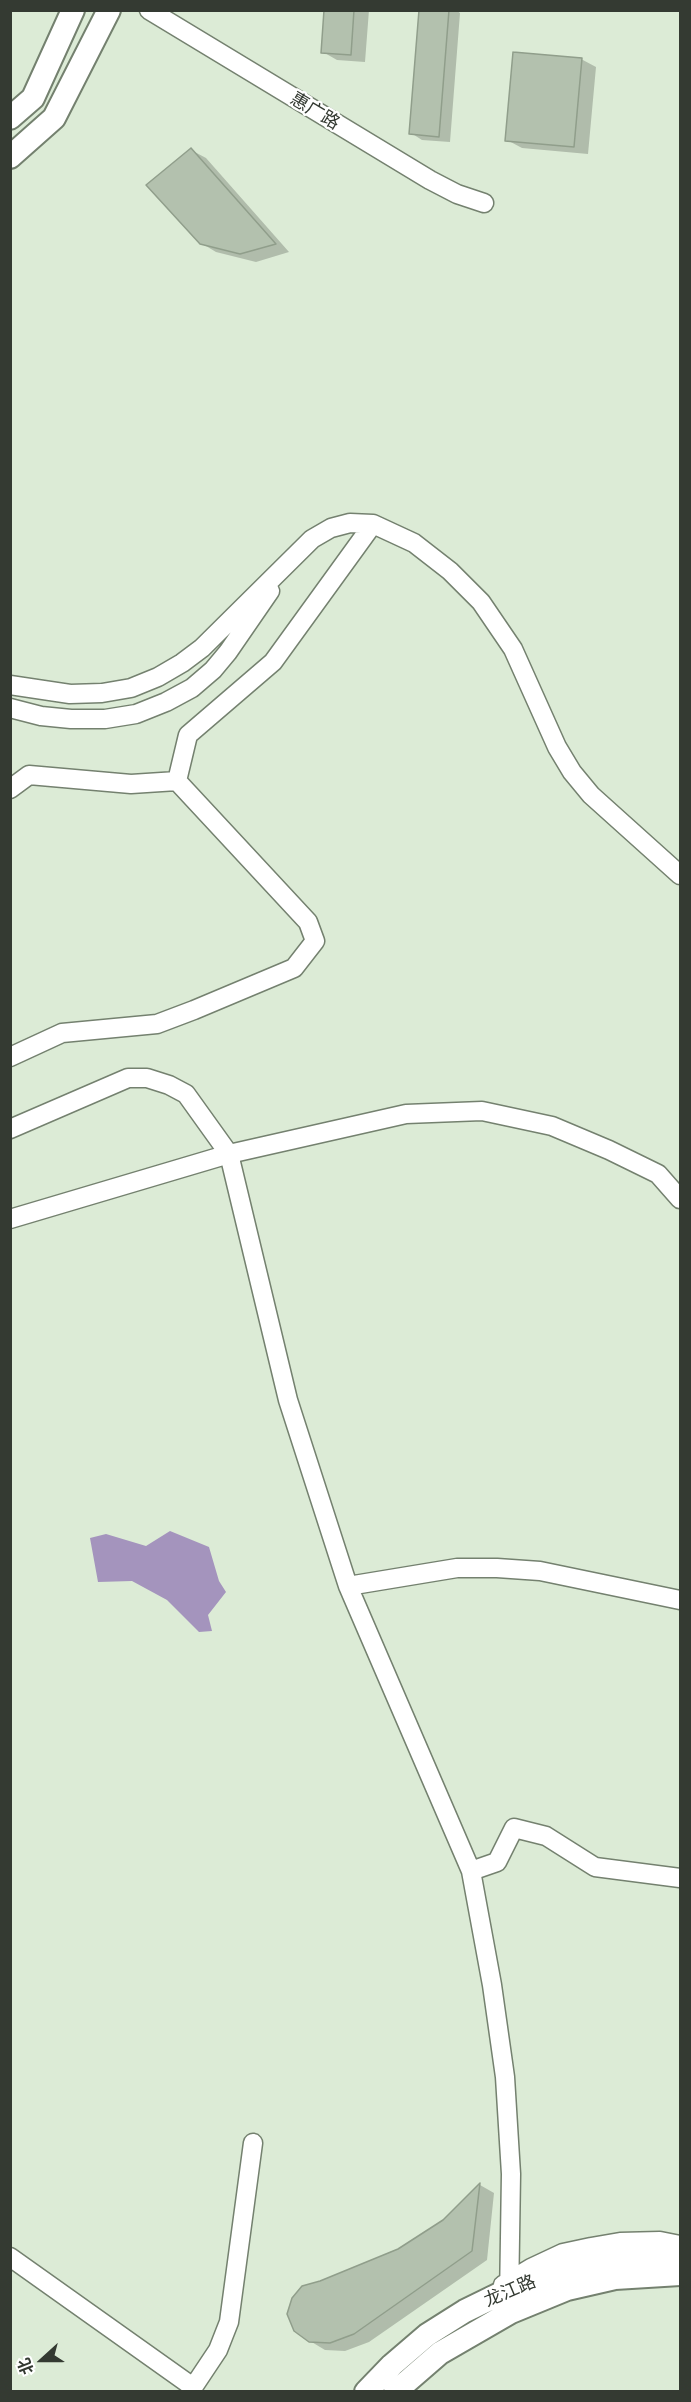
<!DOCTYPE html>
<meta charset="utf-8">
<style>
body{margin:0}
#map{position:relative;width:691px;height:2402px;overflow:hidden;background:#dcebd6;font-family:"Golos Text","Noto Sans SC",sans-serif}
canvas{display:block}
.frame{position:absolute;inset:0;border:12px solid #343a32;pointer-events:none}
.north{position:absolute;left:12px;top:2330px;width:60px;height:60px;-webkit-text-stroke:4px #fff;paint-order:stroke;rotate:249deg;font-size:16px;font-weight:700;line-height:24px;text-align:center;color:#343a32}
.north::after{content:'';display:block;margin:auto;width:21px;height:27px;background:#343a32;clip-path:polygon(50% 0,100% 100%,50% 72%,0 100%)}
</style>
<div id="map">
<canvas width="691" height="2402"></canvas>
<div class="frame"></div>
<div class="north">北</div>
</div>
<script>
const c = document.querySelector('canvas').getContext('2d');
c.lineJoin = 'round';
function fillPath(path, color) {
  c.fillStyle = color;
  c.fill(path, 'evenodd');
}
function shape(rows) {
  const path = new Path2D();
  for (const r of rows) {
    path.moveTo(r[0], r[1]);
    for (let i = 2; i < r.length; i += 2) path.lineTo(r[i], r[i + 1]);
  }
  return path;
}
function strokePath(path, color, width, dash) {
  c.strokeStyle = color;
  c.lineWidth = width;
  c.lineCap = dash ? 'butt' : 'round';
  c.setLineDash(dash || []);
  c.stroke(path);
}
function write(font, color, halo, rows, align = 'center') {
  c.font = font + ' "Golos Text","Noto Sans SC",sans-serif';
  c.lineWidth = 4.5;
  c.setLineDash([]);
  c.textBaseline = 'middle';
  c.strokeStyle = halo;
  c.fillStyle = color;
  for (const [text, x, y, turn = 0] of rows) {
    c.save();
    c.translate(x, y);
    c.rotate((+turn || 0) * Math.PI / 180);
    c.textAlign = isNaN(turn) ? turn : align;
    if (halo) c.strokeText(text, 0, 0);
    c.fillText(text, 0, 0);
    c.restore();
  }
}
fillPath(shape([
 [170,1531,209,1547,219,1581,226,1592,208,1615,212,1631,199,1632,167,1600,132,1581,98,1582,90,1538,106,1534,146,1546]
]), '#a494bd');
fillPath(shape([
 [326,10,369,10,365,62,337,60,323,52],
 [421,10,456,10,460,13,450,142,422,140,411,133],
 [581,59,596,67,588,154,522,148,507,140],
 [191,150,206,158,289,252,256,262,216,252,201,243],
 [480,2185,494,2193,487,2260,369,2342,345,2351,325,2350,310,2341,321,2283,398,2250,444,2221]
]), '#0003');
const building = shape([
 [324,10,354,10,351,55,321,53,324,10],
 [419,10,449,10,439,137,409,134,419,10],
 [513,52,582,58,574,147,505,141,513,52],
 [191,148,276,244,240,254,200,244,146,185,191,148],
 [480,2183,472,2251,354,2334,330,2343,309,2342,294,2331,287,2314,292,2298,302,2286,320,2281,398,2249,443,2220,480,2183]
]);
fillPath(building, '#b3c1ae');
strokePath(building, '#909e8b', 1.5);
const minor = shape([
 [149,10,430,180,457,194,484,203],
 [10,685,70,694,102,693,131,688,158,677,182,663,202,648,312,539,331,528,350,523,373,524,414,543,450,571,481,602,513,649,557,747,572,772,591,795,680,875],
 [10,708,41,716,71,719,105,719,136,714,166,702,192,688,213,670,228,652,270,591],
 [177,781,188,735,273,662,373,524],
 [10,789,29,775,131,784,177,781],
 [10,1057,62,1033,157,1024,194,1010,294,968,315,941,308,922,177,781],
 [10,1129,128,1078,147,1078,169,1085,186,1094,229,1154,288,1400,348,1586,471,1871,492,1985,505,2077,511,2174,509,2301],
 [10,1219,229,1154,406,1114,482,1111,552,1126,609,1150,658,1174,680,1199],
 [348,1586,457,1568,497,1568,540,1571,680,1600],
 [471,1871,497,1862,514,1828,546,1836,595,1867,680,1878],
 [10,2257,193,2387],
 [503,2285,531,2268,563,2253,591,2247,620,2242,660,2241,680,2245],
 [190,2392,218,2350,229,2322,253,2143]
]);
const major = shape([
 [10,118,33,98,73,10],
 [10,157,54,118,109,10],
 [366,2392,392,2365,427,2335,465,2311,508,2290,562,2270,611,2259,680,2252],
 [395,2392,440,2353,511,2312,567,2289,615,2278,680,2274]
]);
strokePath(minor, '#74816f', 21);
strokePath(major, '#74816f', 26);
strokePath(minor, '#fff', 18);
strokePath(major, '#fff', 22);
write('18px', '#343a32', '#fff', [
 ["惠广路",315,111,31],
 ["龙江路",510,2291,-23]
]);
</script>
